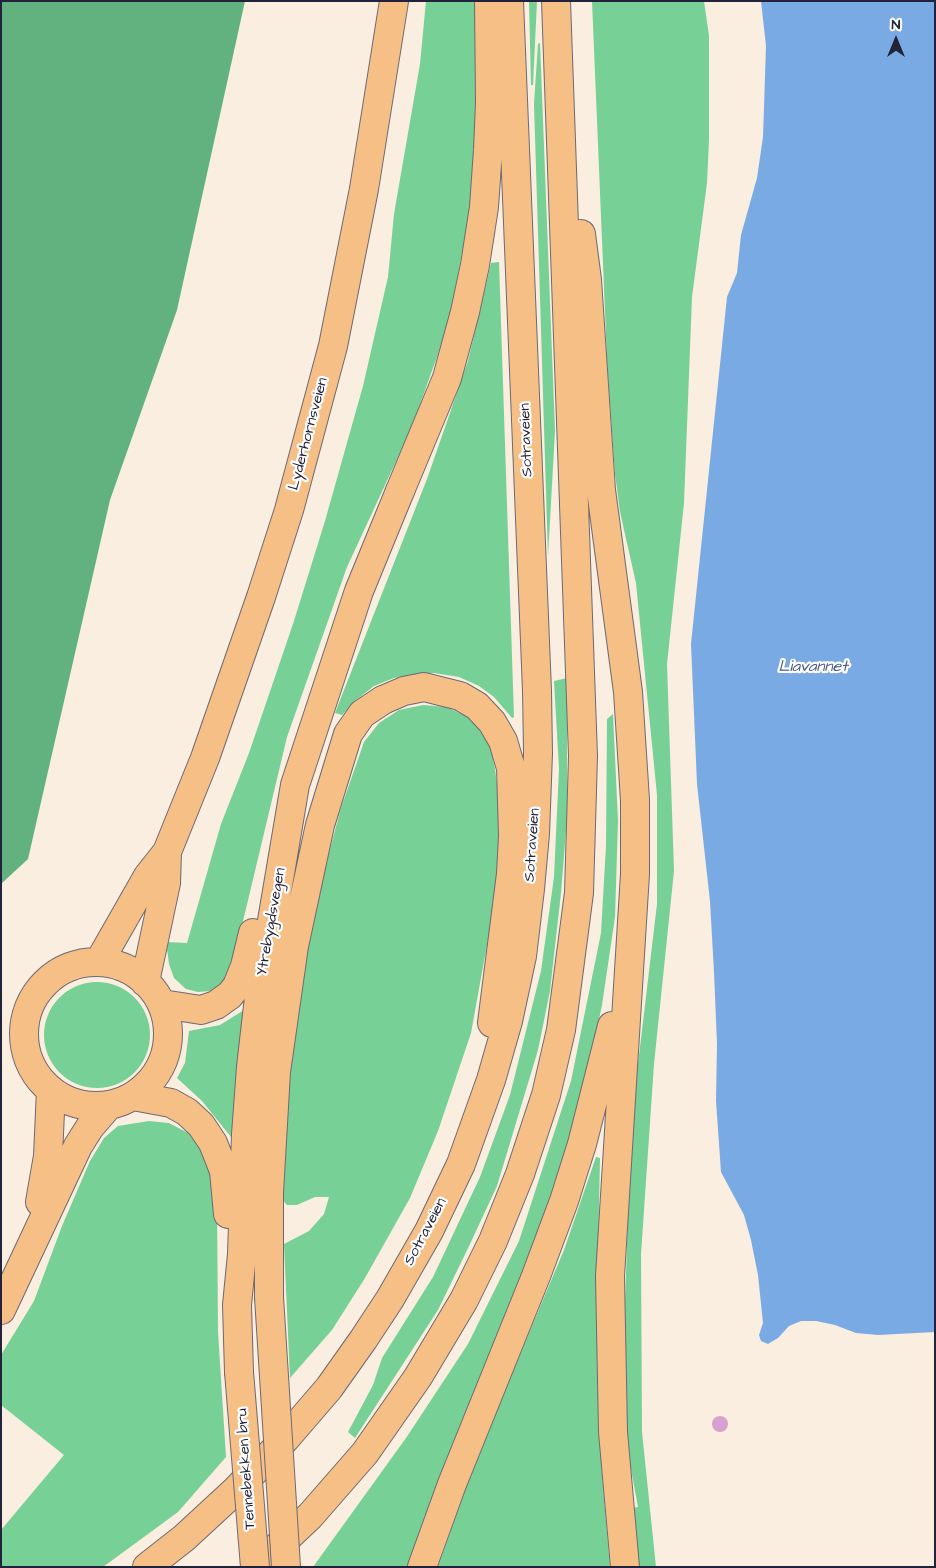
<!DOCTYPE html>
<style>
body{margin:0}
#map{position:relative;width:936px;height:1568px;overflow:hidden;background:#f9eedf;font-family:"Architects Daughter",sans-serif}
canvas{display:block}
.frame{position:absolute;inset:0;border:2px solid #22223b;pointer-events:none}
.north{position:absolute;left:871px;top:15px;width:50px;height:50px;-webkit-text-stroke:4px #fff;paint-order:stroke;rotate:0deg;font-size:14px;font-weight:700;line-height:20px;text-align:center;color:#22223b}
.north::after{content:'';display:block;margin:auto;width:18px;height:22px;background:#22223b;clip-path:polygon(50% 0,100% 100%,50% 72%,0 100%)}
</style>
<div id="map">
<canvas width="936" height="1568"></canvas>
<div class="frame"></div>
<div class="north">N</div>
</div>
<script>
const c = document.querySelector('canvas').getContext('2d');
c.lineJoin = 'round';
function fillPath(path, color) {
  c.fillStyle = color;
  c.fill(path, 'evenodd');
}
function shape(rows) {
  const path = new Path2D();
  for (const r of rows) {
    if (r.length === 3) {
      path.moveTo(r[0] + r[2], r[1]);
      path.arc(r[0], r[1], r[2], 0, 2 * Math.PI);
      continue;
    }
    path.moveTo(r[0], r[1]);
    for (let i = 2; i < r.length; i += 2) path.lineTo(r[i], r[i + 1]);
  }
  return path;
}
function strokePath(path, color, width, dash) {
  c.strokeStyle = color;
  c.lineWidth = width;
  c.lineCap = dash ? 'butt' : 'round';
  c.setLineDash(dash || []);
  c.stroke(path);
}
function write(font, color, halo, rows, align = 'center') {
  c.font = font + ' "Architects Daughter",sans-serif';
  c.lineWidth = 4.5;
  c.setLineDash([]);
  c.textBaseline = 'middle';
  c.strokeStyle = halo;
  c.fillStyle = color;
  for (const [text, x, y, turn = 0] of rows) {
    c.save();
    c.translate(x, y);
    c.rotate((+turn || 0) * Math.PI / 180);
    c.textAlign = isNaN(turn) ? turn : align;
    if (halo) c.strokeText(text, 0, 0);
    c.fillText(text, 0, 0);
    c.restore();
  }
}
fillPath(shape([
 [426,1,475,1,477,65,472,198,452,308,437,357,411,429,347,567,287,737,233,963,226,978,219,985,211,991,198,992,186,989,174,978,169,964,166,942,187,943,221,824,249,753,293,624,325,521,363,386,388,277,394,214,420,64],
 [529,1,537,1,533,85,531,85],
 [592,1,704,1,709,36,709,140,707,183,692,297,684,503,667,664,674,871,654,1064,641,1254,642,1432,656,1567,639,1567,634,1535,632,1508,638,1507,628,1453,624,1334,631,1123,657,904,657,795,636,583,620,512,615,474,607,360],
 [540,43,555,431,548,556,534,104,538,44],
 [499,262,514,717,512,718,494,697,479,686,459,677,434,673,394,678,374,686,356,700,342,715,335,713,427,479,468,361,491,263],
 [567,678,567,818,561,893,550,991,538,1050,497,1186,470,1244,438,1310,355,1438,348,1432,373,1385,382,1358,433,1277,480,1177,510,1095,541,971,554,877,559,769,554,681],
 [423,705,447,707,467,717,478,726,490,744,495,769,499,799,498,884,471,1033,438,1131,410,1198,365,1278,332,1330,290,1378,284,1244,309,1231,324,1214,329,1197,315,1197,297,1205,287,1205,282,1199,292,1053,312,916,341,808,364,742,379,723,399,710],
 [613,714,618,821,615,917,602,1005,583,1096,533,1255,408,1567,313,1567,406,1438,468,1344,519,1241,571,1081,601,933,606,846,607,719],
 [97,1035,53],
 [244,1010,231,1137,202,1101,177,1078,185,1063,189,1031,220,1025],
 [149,1121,169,1123,192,1135,201,1149,212,1174,217,1199,218,1332,226,1457,178,1512,103,1567,1,1567,1,1530,64,1455,1,1405,1,1355,34,1301,62,1226,90,1161,104,1138,118,1126],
 [596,1157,600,1158,597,1301,599,1410,602,1475,610,1567,438,1567,478,1454,564,1250]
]), '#77d096');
fillPath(shape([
 [1,1,245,1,177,310,110,500,28,859,1,884]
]), '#61b27f');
fillPath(shape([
 [761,1,935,1,935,1332,878,1335,856,1333,835,1325,816,1321,801,1321,789,1326,778,1338,768,1344,761,1341,759,1335,763,1323,758,1275,751,1240,744,1215,721,1172,716,1101,717,1044,714,972,710,901,697,784,691,644,727,297,737,273,741,235,757,178,763,137,766,46]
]), '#7aaae4');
fillPath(shape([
 [720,1424,8]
]), '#d8a0d0');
const primary = shape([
 [99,962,148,876,167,852,205,758,261,597,289,510,333,346,364,189,394,1],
 [96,1034,72],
 [145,982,166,883,167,852],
 [162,1004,201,1010,216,1005,230,995,237,986,245,966,253,933],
 [133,1096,171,1103,187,1112,201,1125,213,1143,224,1171,228,1214],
 [40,1202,48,1156,51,1090],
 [269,1297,269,1193,276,1072,294,946,320,825,348,734,362,714,383,700],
 [1,1310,78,1146,90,1127,109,1105],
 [239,1372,237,1305,242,1254,246,1134,251,1067,259,997,295,785,359,591,400,491]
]);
const highway = shape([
 [581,234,587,280,601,490,628,692,635,800,635,874,610,1276,613,1432,625,1567],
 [400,491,447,378,465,312,475,265,484,207,488,150,490,103,489,1],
 [383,700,404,691,424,687,460,696,477,706,492,722,503,741,511,768,513,836,511,874,492,1023],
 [147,1567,184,1538,236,1490,286,1438,329,1388,363,1340,390,1299,429,1231,461,1164,491,1080,508,1021,522,956,530,889,535,834,538,753,537,691,509,1],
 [256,1567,310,1516,365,1453,418,1377,464,1300,493,1241,520,1174,546,1095,561,1030,579,893,583,756,556,1],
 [422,1567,452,1484,536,1276,564,1201,582,1144,612,1026]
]);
strokePath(primary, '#6d6974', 30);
strokePath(highway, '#6d6974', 30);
strokePath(primary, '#f5bf86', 28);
strokePath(highway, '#f5bf86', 28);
const primaryBridge = shape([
 [269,1297,286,1567],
 [239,1372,255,1567]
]);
strokePath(primaryBridge, '#6d6974', 30, []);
strokePath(primaryBridge, '#f5bf86', 28);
write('15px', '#22223b', '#fff', [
 ["Lyderhornsveien",309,434,-75],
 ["Sotraveien",527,440,-92],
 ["Sotraveien",533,845,-86],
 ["Ytrebygdsvegen",272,922,-80],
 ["Sotraveien",426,1232,-62],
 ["Tennebekken bru",247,1469,-94]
]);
write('italic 16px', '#45587f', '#fff', [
 ["Liavannet",813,668]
]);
</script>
